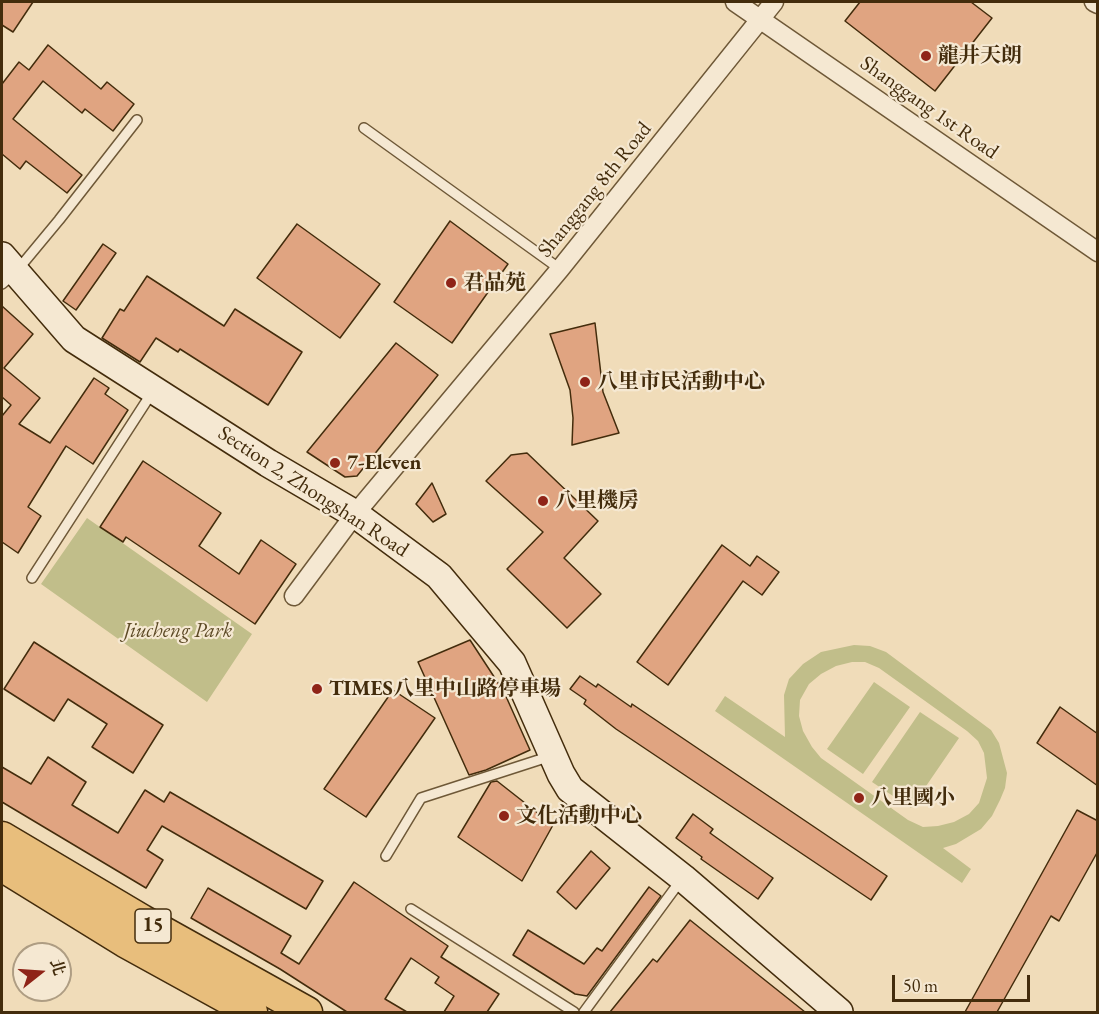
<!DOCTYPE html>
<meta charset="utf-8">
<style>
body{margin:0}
#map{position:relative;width:1099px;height:1014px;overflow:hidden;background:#f0dcb9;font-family:"EB Garamond","Noto Serif TC",serif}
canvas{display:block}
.frame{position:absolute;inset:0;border:3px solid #432c0c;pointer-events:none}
.north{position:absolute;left:12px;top:942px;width:60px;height:60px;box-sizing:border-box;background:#f5e8d2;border:2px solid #ae9d83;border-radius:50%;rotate:73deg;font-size:16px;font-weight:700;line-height:24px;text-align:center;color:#432c0c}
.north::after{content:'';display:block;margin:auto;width:21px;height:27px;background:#8f2418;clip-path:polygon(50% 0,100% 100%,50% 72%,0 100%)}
.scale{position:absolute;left:892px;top:975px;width:138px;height:27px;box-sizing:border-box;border:3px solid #432c0c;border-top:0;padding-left:8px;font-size:18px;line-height:21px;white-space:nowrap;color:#432c0c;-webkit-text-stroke:4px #f5e8d2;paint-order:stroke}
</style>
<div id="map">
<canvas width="1099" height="1014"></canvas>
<div class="frame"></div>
<div class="north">北</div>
<div class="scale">50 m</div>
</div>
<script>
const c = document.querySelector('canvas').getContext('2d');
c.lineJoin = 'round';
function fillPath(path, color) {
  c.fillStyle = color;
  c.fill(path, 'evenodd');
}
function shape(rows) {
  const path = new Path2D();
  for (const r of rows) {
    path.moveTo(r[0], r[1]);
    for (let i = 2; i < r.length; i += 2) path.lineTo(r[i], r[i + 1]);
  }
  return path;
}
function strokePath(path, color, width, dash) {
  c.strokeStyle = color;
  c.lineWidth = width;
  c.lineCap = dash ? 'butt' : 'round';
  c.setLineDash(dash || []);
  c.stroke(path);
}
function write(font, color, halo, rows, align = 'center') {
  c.font = font + ' "EB Garamond","Noto Serif TC",serif';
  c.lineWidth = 4.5;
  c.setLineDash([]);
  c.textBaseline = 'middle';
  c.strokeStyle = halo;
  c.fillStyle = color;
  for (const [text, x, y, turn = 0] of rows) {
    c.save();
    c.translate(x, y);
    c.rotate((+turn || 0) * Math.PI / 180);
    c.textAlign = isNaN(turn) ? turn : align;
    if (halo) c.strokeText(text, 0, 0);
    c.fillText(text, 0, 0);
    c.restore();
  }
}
fillPath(shape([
 [87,518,252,634,207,702,41,584],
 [854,645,870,646,886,652,991,730,999,743,1007,773,1005,788,1000,800,992,816,981,829,956,844,943,848,971,869,962,883,715,711,725,696,785,737,784,695,789,679,803,664,821,652],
 [852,662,865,662,879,668,967,731,978,741,984,753,987,778,979,803,969,814,954,822,938,826,923,827,908,820,821,758,812,747,803,731,799,716,800,700,809,684,821,674,836,666],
 [874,682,910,707,863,774,827,749],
 [920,712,959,738,911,808,872,782]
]), '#c1be8a');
const building = shape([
 [2,2,33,2,13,32,2,25,2,2],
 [860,2,971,2,992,18,935,91,845,21,860,2],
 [48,45,101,89,107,82,134,104,113,131,85,109,82,113,43,81,13,119,82,175,67,193,26,161,20,169,2,154,2,84,19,62,29,70,48,45],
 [450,221,508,264,452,343,394,302,450,221],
 [297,224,380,284,340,338,257,278,297,224],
 [103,244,116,253,76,310,63,301,103,244],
 [147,276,224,326,235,309,302,352,268,405,180,349,178,352,156,338,140,362,102,338,120,309,124,311,147,276],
 [2,306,33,334,4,368,40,398,19,424,50,443,94,378,109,388,105,394,128,410,93,464,66,446,28,507,41,516,18,553,2,542,2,416,11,405,2,397,2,306],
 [595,323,603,392,619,433,572,445,573,418,570,390,550,334,595,323],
 [396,343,438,375,357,476,345,477,307,452,396,343],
 [527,453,598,521,564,558,601,594,567,628,507,569,543,532,486,481,511,455,527,453],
 [143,461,221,513,199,546,239,574,261,540,296,564,255,624,126,537,123,542,100,527,143,461],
 [432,483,446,514,433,522,416,504,432,483],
 [722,545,750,566,757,556,779,572,762,595,743,581,668,685,637,662,722,545],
 [470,640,504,692,530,750,486,770,469,775,418,662,470,640],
 [34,642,163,725,133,773,92,747,107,724,68,699,54,721,4,689,34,642],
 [580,676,596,687,598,684,631,707,632,704,887,876,871,900,616,729,584,704,586,700,570,689,580,676],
 [393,690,435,718,366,817,324,789,393,690],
 [1060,707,1098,734,1098,786,1037,743,1060,707],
 [48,757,86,782,72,805,118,833,145,790,164,802,170,792,323,881,306,909,162,826,147,850,163,860,146,888,2,802,2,767,31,784,48,757],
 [497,781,553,825,522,881,458,837,491,782,497,781],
 [1077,810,1098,821,1098,851,1059,921,1051,916,997,1012,965,1012,1077,810],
 [693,814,713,829,710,833,773,878,758,899,701,859,702,857,676,838,693,814],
 [591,851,610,868,576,909,557,892,591,851],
 [354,882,448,946,441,957,499,994,487,1012,444,1012,454,996,435,983,439,977,411,958,385,999,407,1012,347,1012,280,969,191,918,208,888,291,936,281,953,299,964,354,882],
 [649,887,661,896,587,996,575,994,513,955,528,930,584,964,597,948,602,951,649,887],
 [690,920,756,973,805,1012,610,1012,653,959,657,962,690,920]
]);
fillPath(building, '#e0a481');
strokePath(building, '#432c0c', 1.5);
const lane = shape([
 [364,128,560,269],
 [2,284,15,273,59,220,137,120],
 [32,578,153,391],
 [386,856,421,798,551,756],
 [411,909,574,1012],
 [584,1012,681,880]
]);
const street = shape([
 [735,2,1098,252],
 [1094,2,1098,4],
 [294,596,355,514,560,269,774,2]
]);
const secondary = shape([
 [2,256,74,339,268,463,355,514,439,576,512,663,561,774,570,789,683,878,839,1012]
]);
const primary = shape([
 [2,837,142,920,307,1012],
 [2,866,125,942,252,1012]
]);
strokePath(lane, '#6e5837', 12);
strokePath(street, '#6e5837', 21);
strokePath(secondary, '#432c0c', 30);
strokePath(primary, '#432c0c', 33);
strokePath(lane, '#f5e8d2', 9);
strokePath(street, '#f5e8d2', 18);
strokePath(secondary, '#f5e8d2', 27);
strokePath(primary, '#e8be7c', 30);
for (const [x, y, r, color] of [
 [926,56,6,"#8f2418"],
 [451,283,6,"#8f2418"],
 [585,382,6,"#8f2418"],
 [335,463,6,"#8f2418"],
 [543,501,6,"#8f2418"],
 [317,689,6,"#8f2418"],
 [859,798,6,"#8f2418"],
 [504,816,6,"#8f2418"]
]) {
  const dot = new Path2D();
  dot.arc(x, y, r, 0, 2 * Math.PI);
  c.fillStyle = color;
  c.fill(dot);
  strokePath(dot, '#f5e8d2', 2);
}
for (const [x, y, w] of [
 [153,926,36]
]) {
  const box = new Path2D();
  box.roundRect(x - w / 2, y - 17, w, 34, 4.5);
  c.fillStyle = '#f5e8d2';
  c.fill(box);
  strokePath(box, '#432c0c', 1.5);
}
write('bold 20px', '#432c0c', null, [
 ["15",153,926]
]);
write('bold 21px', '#432c0c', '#f5e8d2', [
 ["龍井天朗",938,56],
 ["君品苑",463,283],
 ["八里市民活動中心",597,382],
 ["7-Eleven",347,463],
 ["八里機房",555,501],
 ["TIMES八里中山路停車場",329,689],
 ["八里國小",871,798],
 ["文化活動中心",516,816]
], 'left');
write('21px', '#432c0c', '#f5e8d2', [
 ["Shanggang 1st Road",929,108,35],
 ["Shanggang 8th Road",595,190,-51],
 ["Section 2, Zhongshan Road",313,492,33]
]);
write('italic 21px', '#5c4925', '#f5e8d2', [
 ["Jiucheng Park",178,631]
]);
</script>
